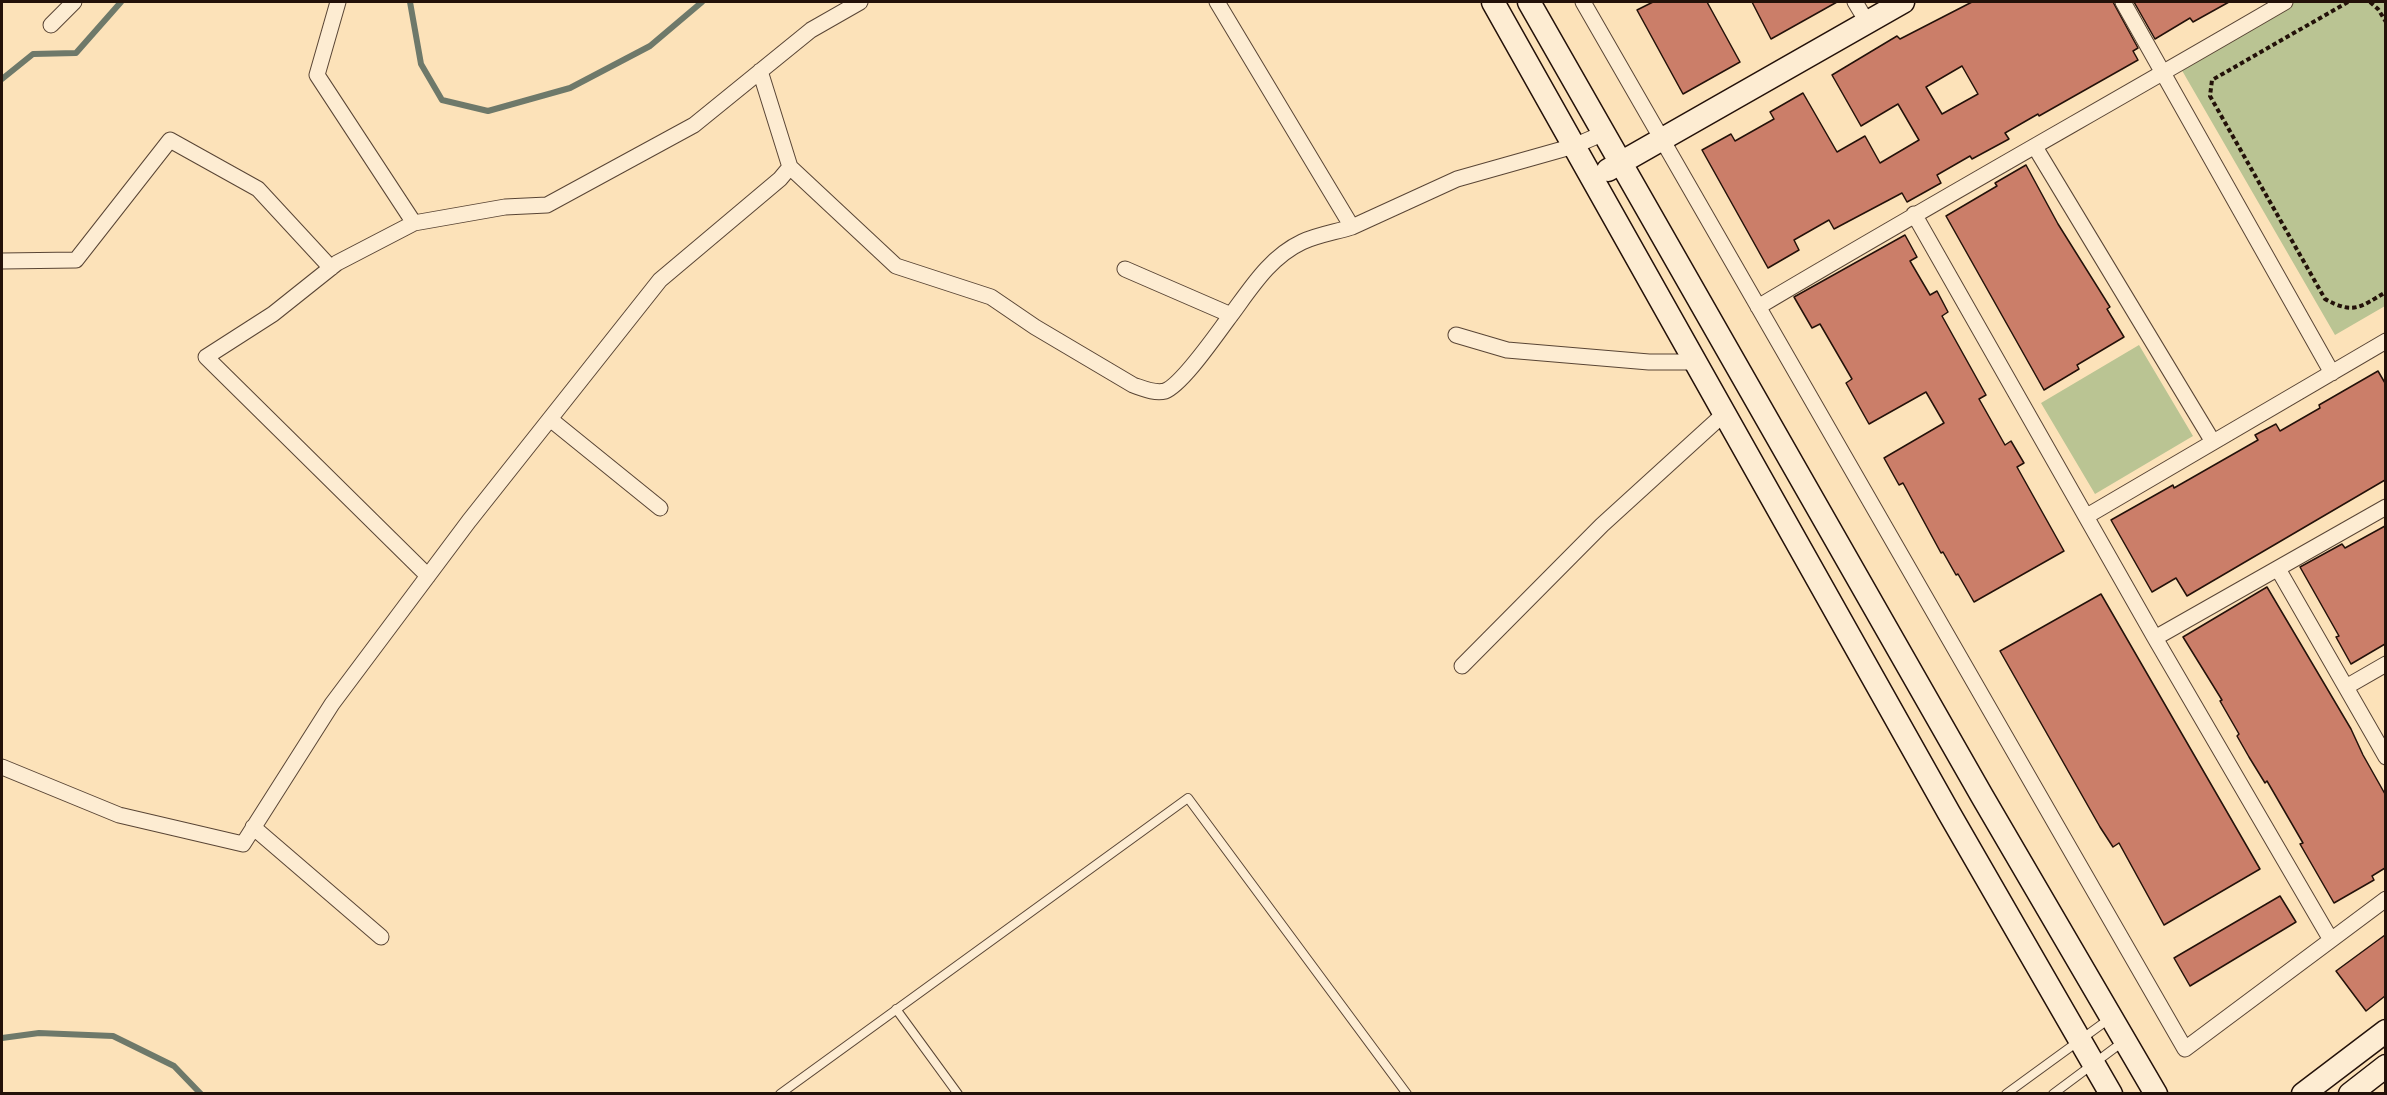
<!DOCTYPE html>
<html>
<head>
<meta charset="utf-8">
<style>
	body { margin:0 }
	#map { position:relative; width:2387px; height:1095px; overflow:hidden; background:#fce2b9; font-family:"IM FELL French Canon",serif }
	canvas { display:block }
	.frame { position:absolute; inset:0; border:3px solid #231109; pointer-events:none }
</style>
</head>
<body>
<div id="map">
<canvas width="2387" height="1095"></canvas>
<div class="frame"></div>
</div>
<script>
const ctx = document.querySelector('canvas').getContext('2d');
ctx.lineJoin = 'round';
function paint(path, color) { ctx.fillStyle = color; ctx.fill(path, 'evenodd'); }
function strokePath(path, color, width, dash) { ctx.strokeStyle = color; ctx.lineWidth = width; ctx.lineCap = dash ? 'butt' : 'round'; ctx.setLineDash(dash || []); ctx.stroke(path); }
const green = new Path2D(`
	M2294,2h91v304l-50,29 -155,-268z
	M2139,345l54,91 -98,58 -54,-91z`);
const stream = new Path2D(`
	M410,2l11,62 21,36 46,11 82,-23 80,-42 52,-44
	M2,79l31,-25 43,-1 45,-51
	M2,1038l37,-5 74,3 61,30 27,28`);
const building = new Path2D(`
	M1653,2h54l33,60 -57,32 -46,-84z
	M1752,2h85l-66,37z
	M1972,2h141l25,46 -5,3 5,9 -99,56 -1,-2 -33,19 4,6 -37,20 -2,-3 -33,19 4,8 -34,19 -5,-9 -68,36 -5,-9 -35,20 5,10 -31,18 -66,-118 29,-16 4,7 39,-22 -4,-7 33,-19 34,59 28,-16 15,27 39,-23 -21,-36 -37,22 -29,-51 65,-39 3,3zM1962,66l16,28 -36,20 -16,-27z
	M2134,2h95l-36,20 -3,-4 -35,21z
	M2026,165l32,59 52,83 -3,2 17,28 -47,28 2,4 -35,21 -98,-174 51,-30 -2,-3z
	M1905,235l12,22 -7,4 20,34 7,-4 11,21 -6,4 44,79 -7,4 26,46 6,-4 13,22 -7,4 47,84 -90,51 -16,-28 -2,1 -13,-23 -2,1 -38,-70 -4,2 -15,-27 60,-35 -18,-31 -57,32 -23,-41 6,-4 -32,-55 -8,4 -18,-31z
	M2378,371l7,12v97l-198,116 -11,-18 -24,14 -41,-72 62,-35 1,3 84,-48 -3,-5 21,-11 4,7 40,-23 -1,-3z
	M2385,526v118l-34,20 -15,-27 3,-1 -39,-69 42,-23 3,4z
	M2267,587l84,142 12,26 22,39v74l-13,8 2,4 -40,23 -34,-59 3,-1 -36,-62 -2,2 -16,-26 -12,-21 2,-2 -19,-33 2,-1 -39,-63z
	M2101,594l159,275 -96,56 -45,-82 -6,4 -13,-20 -100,-176z
	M2280,896l16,26 -106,64 -16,-28z
	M2385,935v61l-19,15 -30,-40z`);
const path = new Path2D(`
	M2348,2l-136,78 -2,16 115,203c29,16 35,8 61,-7
	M2370,2l8,7 8,13`);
const lane = new Path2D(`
	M896,1009l62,85
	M780,1094l408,-296 219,296
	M2006,1094l103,-75
	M2053,1094l71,-53`);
const street = new Path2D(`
	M338,2l-21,73 97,148
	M1217,2l135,225 105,-48 117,-33 30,-13
	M1583,2l602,1047 201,-150
	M1855,2l12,20
	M2123,2l209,371
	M51,25l23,-23
	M2035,147l178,295
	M790,167l106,99 95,31 44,30 98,58c9,3 22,9 32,6 18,-7 53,-59 66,-76
	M1914,214l241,424 176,302
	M2,261l74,-1 94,-120 88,49 73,79
	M1125,269l106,46c20,-27 39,-58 71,-73 15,-7 34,-10 50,-15
	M1758,307c175,-104 352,-203 527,-305
	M1456,335l51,15 142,12h47
	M550,419l110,89
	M2087,516l299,-175
	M2278,569l108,188
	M428,576l-222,-219 67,-43 64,-51 77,-40 91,-16 42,-2 147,-80 117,-95 49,-28
	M2155,638l231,-131
	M1462,666l140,-141 123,-112
	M2346,687l40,-23
	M2,767l117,48 124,29 89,-140 137,-183 191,-241 120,-101 10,-12 -30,-96
	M253,827l128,110`);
const secondary = new Path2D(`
	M1493,2l456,811 162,281
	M1529,2l453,794 174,298
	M1608,170l295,-168
	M2303,1094l83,-63
	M2350,1094l36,-28`);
paint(green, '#bac493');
strokePath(stream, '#6e796a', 6);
paint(building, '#cb7e69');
strokePath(building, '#231109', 1.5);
strokePath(lane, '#594535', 10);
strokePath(street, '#594535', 17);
strokePath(secondary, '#231109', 25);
strokePath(path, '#231109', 4, [4.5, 3]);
strokePath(lane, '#fdecd2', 8);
strokePath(street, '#fdecd2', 15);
strokePath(secondary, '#fdecd2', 22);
</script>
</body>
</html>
